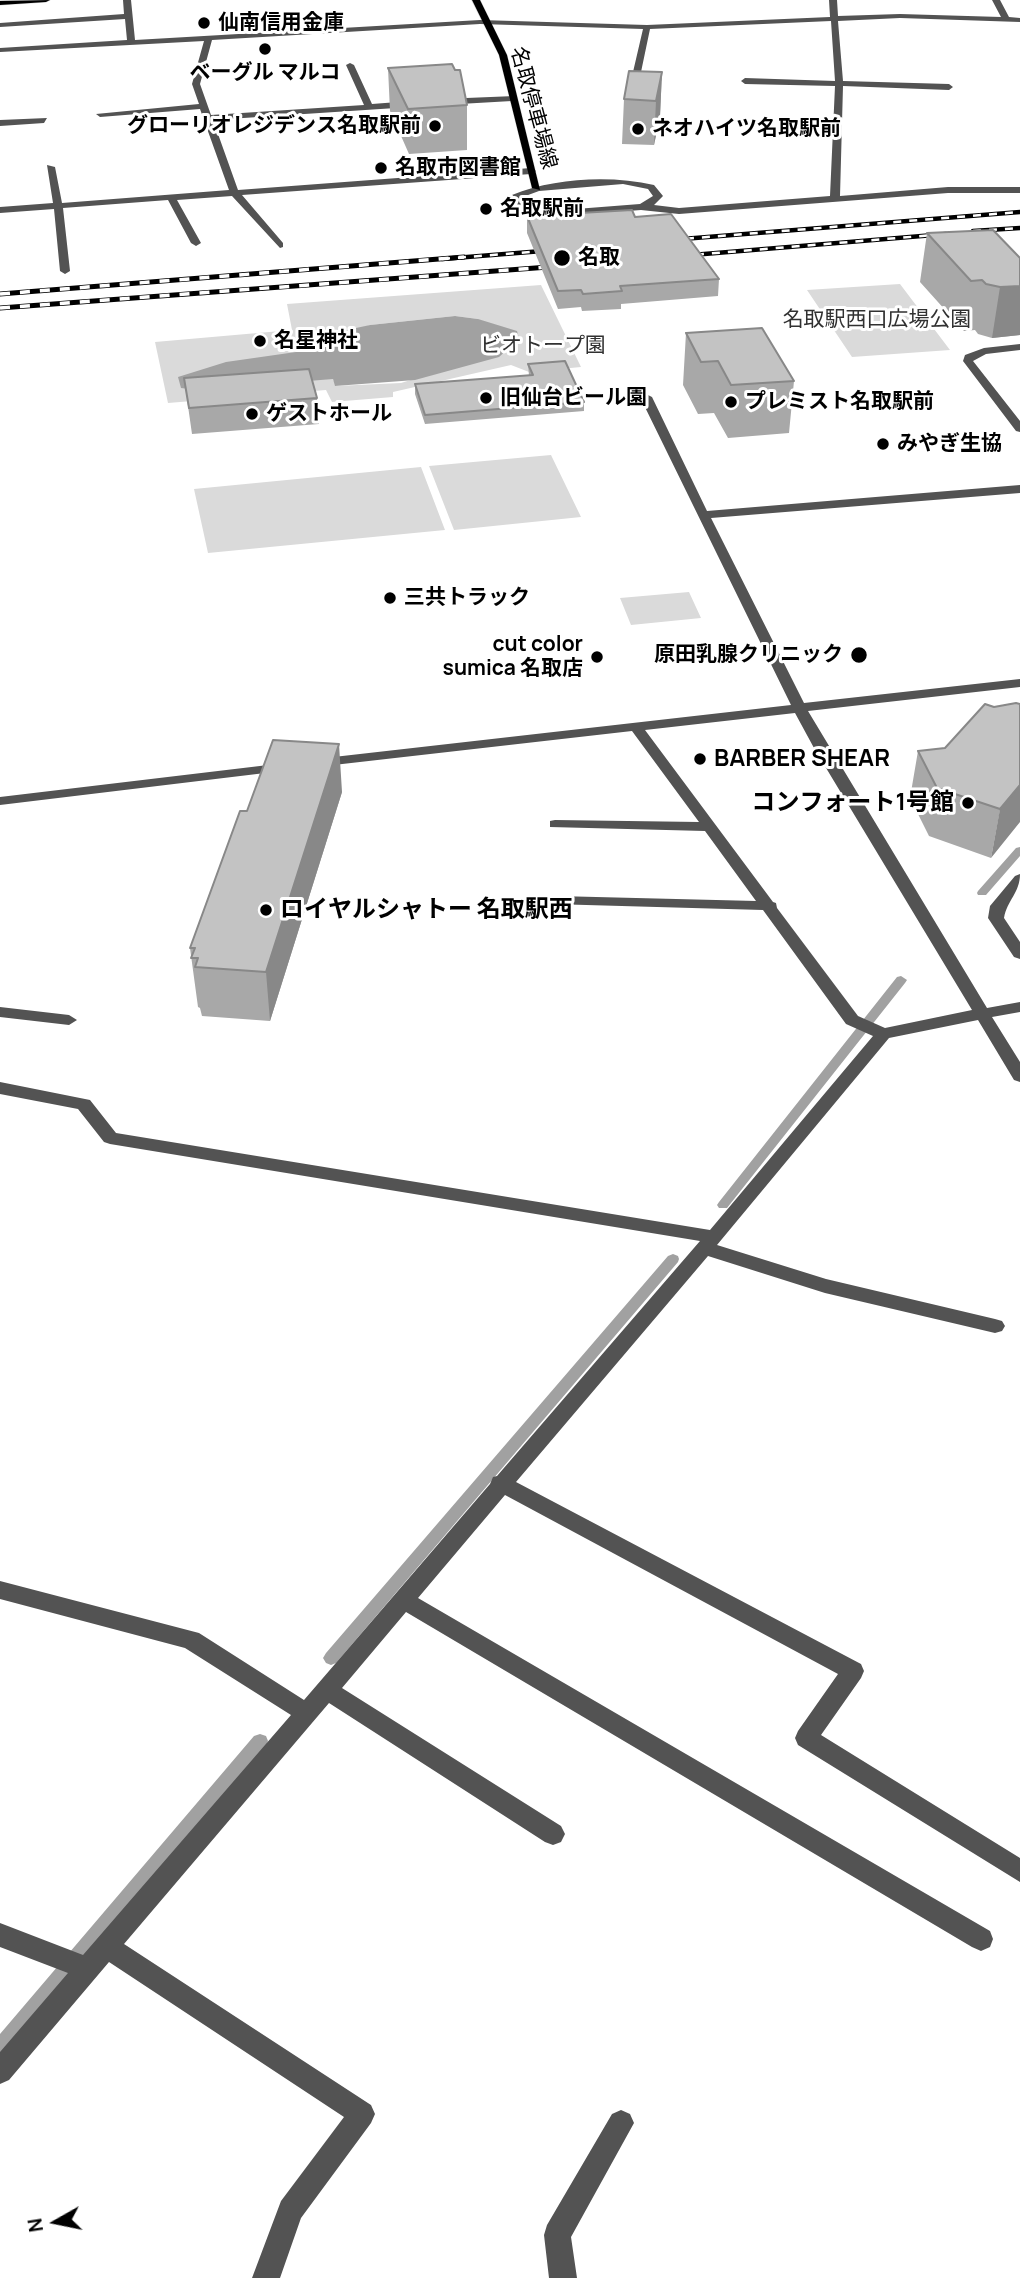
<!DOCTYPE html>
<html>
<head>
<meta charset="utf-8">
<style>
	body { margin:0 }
	#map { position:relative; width:1020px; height:2278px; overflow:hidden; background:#fff; font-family:Manrope,sans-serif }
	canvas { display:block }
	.north { position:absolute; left:21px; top:2187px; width:70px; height:70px; -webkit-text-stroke:5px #fff; paint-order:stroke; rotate:261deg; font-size:19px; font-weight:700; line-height:28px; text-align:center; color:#000 }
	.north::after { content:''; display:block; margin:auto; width:24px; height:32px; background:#000; clip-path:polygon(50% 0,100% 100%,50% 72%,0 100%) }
</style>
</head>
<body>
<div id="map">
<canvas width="1020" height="2278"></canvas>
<div class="north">N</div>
</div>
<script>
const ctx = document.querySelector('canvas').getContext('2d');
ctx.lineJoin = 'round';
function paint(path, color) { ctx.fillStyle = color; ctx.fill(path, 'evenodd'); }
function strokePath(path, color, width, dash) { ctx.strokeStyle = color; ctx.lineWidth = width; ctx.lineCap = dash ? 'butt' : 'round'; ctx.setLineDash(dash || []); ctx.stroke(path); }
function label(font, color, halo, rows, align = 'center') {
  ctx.font = font + ' Manrope,"Noto Sans JP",sans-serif'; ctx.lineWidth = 6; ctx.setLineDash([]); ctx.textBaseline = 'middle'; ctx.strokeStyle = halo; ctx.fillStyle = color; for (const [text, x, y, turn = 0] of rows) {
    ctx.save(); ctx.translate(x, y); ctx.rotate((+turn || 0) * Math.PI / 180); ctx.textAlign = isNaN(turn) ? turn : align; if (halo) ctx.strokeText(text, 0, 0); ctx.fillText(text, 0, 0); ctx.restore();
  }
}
const green = new Path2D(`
	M900,284l50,66 -98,7 -45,-67z
	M541,285l40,82 -52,5 -18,-7 -118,27v5l-61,5 -6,-12 -158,13 -13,-61 137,-12 -5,-26zM455,316l23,3 -42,53 -35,11 -65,3 -3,-7 -37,-27 74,-27z
	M551,455l30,62 -127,13 -25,-64z
	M421,467l24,63 -237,23 -14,-64z
	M689,592l12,26 -70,7 -11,-27z`);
const water = new Path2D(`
	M455,316l23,3 39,12 2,8 -20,18 -84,23 -80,6 -2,-7 -136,11 -16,-2 -3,-11 48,-15 70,-10 9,-13 65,-14z`);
const stream = new Path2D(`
	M1020,847v9l-34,39h-8l-1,-2 1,-2 38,-43z
	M901,976l6,4 -2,3 -178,225h-8l-2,-3 2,-3 178,-225z
	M673,1254l5,2 1,3 -1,3 -342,401 -5,2 -5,-2 -3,-5 3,-5 342,-397z
	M260,1734l6,2 2,5 -2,5 -260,307 -6,3v-22l254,-298z`);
const minor = new Path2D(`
	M123,0h8l4,40 345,-20 167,5 183,-8 -1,-17h8l1,16 62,-2 101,3 -9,-17h8l9,17 11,1v4l-120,-4 -62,3 5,60 106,3 4,3 -4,3 -106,-4 -3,110 108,-9h72v6h-72l-269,21 -38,-4 -91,7 -35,-9 -3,-13c42,-17 98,-20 142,-10l9,11 -9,9 25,3 151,-12 5,-110 -90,-2 -4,-3 4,-3 90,3 -4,-60 -181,8 -9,43 -4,2 -4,-2 10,-43 -163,-5 -268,16 -12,44 11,31 153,-10 -18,-40 4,-2 4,2 18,39 39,-3 4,3 -4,3 -198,13 25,70 293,-22 5,3 -5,3 -289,21 41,48v4l-3,1 -48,-52 -55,4 24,43 -5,3 -5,-3 -23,-43 -105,8 7,63 -5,3 -5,-3 -6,-62 -54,4v-6l53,-4 -6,-38 8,2 7,36 167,-13 -29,-81 -100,8 -4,-3 103,-10 -7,-20 12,-43 -204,11v-4l127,-8 -2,-21 -125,8v-4l124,-9zM623,184l25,5 5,7 -13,8 -90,7 -26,-5 -4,-8 19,-7z
	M515,96l-3,5 -70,4 -4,-3 4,-3z
	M47,118l-3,5 -44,3v-6z
	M1020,344v6l-34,4 -13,7 47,60v11l-4,-1 -53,-70 2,-6 19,-7z
	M646,394l6,3 55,114 313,-26v8l-309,25 93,185 216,-24v8l-212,24 179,297 33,-6v10l-28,5 28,45v20l-6,-2 -36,-60 -89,18 -172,207 109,34 169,40 7,2 3,5 -3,5 -7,2 -170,-40 -117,-37 -192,226 345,182 3,7 -3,7 -40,57 199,123v24l-222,-137 -3,-7 3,-7 40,-57 -333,-179 -87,103 572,333 3,8 -3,8 -9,4 -9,-4 -566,-335 -64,76 219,138 4,8 -4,8 -8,3 -8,-3 -216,-139 -205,241 247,161 4,9 -4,9 -70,95 -21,60h-28l29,-77 63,-84 -235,-155 -100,118 -9,4v-32l68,-79 -68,-26v-24l83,32 208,-240 -106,-67 -185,-49v-18l199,52 105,67 186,-216 3,-7 4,-1 203,-235 -590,-97 -6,-2 -26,-33 -78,-15v-12l90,18 26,33 594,97 163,-194 -27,-12 -83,-114 -212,-6 -3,-3 3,-3 5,-2 200,5 -51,-70 -155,-4v-6l5,-1 144,2 -67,-91 -316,36 -7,-4 7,-4 475,-54 -151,-308zM795,713l19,35 158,262 -87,18 -27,-12 -81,-108 -1,-5 -3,-1 -128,-172z
	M285,763l7,4 -2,3 -290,35v-8z
	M1020,874c0,19 -13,26 -16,44l16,24v17l-6,-2 -26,-39 2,-12 25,-30z
	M0,1007l69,8 8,5 -8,5 -69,-8z
	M621,2110l9,4 4,9 -63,114 6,41h-28l-5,-43 3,-10 65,-111z`);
const major = new Path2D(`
	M50,0l-4,2 -46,3v-4z
	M472,0h8l27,55 33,135 -8,-2 -33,-133z`);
const railFar1 = new Path2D(`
	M973,231l47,-3
	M670,240l350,-28
	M680,256l266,-22
	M442,259l113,-9`);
const rail = new Path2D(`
	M0,294l464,-37
	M0,308l562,-42`);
const wall = new Path2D(`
	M388,68l79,37v45l-58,4 -19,-43z
	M662,72l-2,44 -6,29 -32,-1 2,-45z
	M527,216l108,1 84,62 -1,17 -97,8v5l-39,2 -1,-4 -23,2 -31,-76z
	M927,233l93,25v77l-28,3 -14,-4 -3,-4 -11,1 -44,-49z
	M686,333l108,48 -5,52 -61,5 -14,-25 -16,1 -15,-29z
	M528,364l56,38v9l-159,13 -10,-30v-10l114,-8z
	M184,378l133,20 2,26 -127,10z
	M1020,704l-29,154 -62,-22 -19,-38 8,-47 27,-3 49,-41z
	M342,792l-72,229 -68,-5 -2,-8 -2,-1 -8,-59 57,-137z`);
const shadedWall = new Path2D(`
	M662,72l-2,44 -6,29 2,-44z
	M1020,286v49l-28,3 8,-51z
	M339,744l3,48 -72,229 -4,-49z
	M1020,785v37l-29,36 9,-49z`);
const building = new Path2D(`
	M452,64l3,6h5l7,35 -59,4 -20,-41z
	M629,71l33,1 -6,29 -32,-2z
	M632,210l3,7 36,-3 48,65 -99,7 2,5 -39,3 -2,-4 -23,1 -31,-75z
	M993,230l27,28v28l-20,1 -14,-3 -4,-4 -11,1 -44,-48z
	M762,328l32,53 -63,4 -13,-24 -17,1 -15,-29z
	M565,361l19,41 -159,13 -10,-31 118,-9 -5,-11z
	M309,369l8,29 -128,10 -5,-30z
	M1016,703l4,1v81l-20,24 -63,-21 -19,-37 27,-3 40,-44 9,3z
	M273,740l66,4 -73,228 -71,-5 3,-9h-7l4,-10h-5l50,-137h7z`);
const markers = [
	[204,23,7,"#000"],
	[265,49,7,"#000"],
	[435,126,7,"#000"],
	[638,129,7,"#000"],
	[381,168,7,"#000"],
	[486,209,7,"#000"],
	[562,258,9,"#000"],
	[260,341,7,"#000"],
	[486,398,7,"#000"],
	[731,402,7,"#000"],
	[252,414,7,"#000"],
	[883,444,7,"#000"],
	[390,598,7,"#000"],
	[859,655,9,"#000"],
	[597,657,7,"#000"],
	[700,759,7,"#000"],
	[968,803,7,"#000"],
	[266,910,7,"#000"]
];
const farPoinames = [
	["仙南信用金庫",218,23],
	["ベーグル マルコ",265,73,"center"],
	["グローリオレジデンス名取駅前",421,126,"right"],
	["ネオハイツ名取駅前",652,129],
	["名取市図書館",395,168],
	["名取駅前",500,209],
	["名取",578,258],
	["名星神社",274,341],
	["旧仙台ビール園",500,398],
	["プレミスト名取駅前",745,402],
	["ゲストホール",266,414],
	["みやぎ生協",897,444],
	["三共トラック",404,598],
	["cut color",583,645,"right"],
	["sumica 名取店",583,669,"right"],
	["原田乳腺クリニック",843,655,"right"]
];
const farStreetnames = [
	["名取停車場線",533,108,75]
];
const farParknames = [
	["名取駅西口広場公園",877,320],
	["ビオトープ園",543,346]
];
const poiNames = [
	["BARBER SHEAR",714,759],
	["コンフォート1号館",954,803,"right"],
	["ロイヤルシャトー 名取駅西",280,910]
];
paint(green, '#dadada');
paint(water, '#a1a1a1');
paint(stream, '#a1a1a1');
strokePath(major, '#dbdbdb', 1);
paint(minor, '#535353');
paint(major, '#000');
strokePath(railFar1, '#000', 4.5);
strokePath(rail, '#000', 5);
strokePath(railFar1, '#fff', 2.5, [8]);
strokePath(rail, '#fff', 3.5, [10]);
paint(wall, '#a8a8a8');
paint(shadedWall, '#888');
paint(building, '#c3c3c3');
strokePath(building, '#888', 2);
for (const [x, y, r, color] of markers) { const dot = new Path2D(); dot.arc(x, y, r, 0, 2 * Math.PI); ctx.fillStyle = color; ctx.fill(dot); strokePath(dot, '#fff', 2.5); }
label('bold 21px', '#000', '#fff', farPoinames, 'left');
label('21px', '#000', '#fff', farStreetnames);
label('21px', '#313131', '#fff', farParknames);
label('bold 24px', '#000', '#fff', poiNames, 'left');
</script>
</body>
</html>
